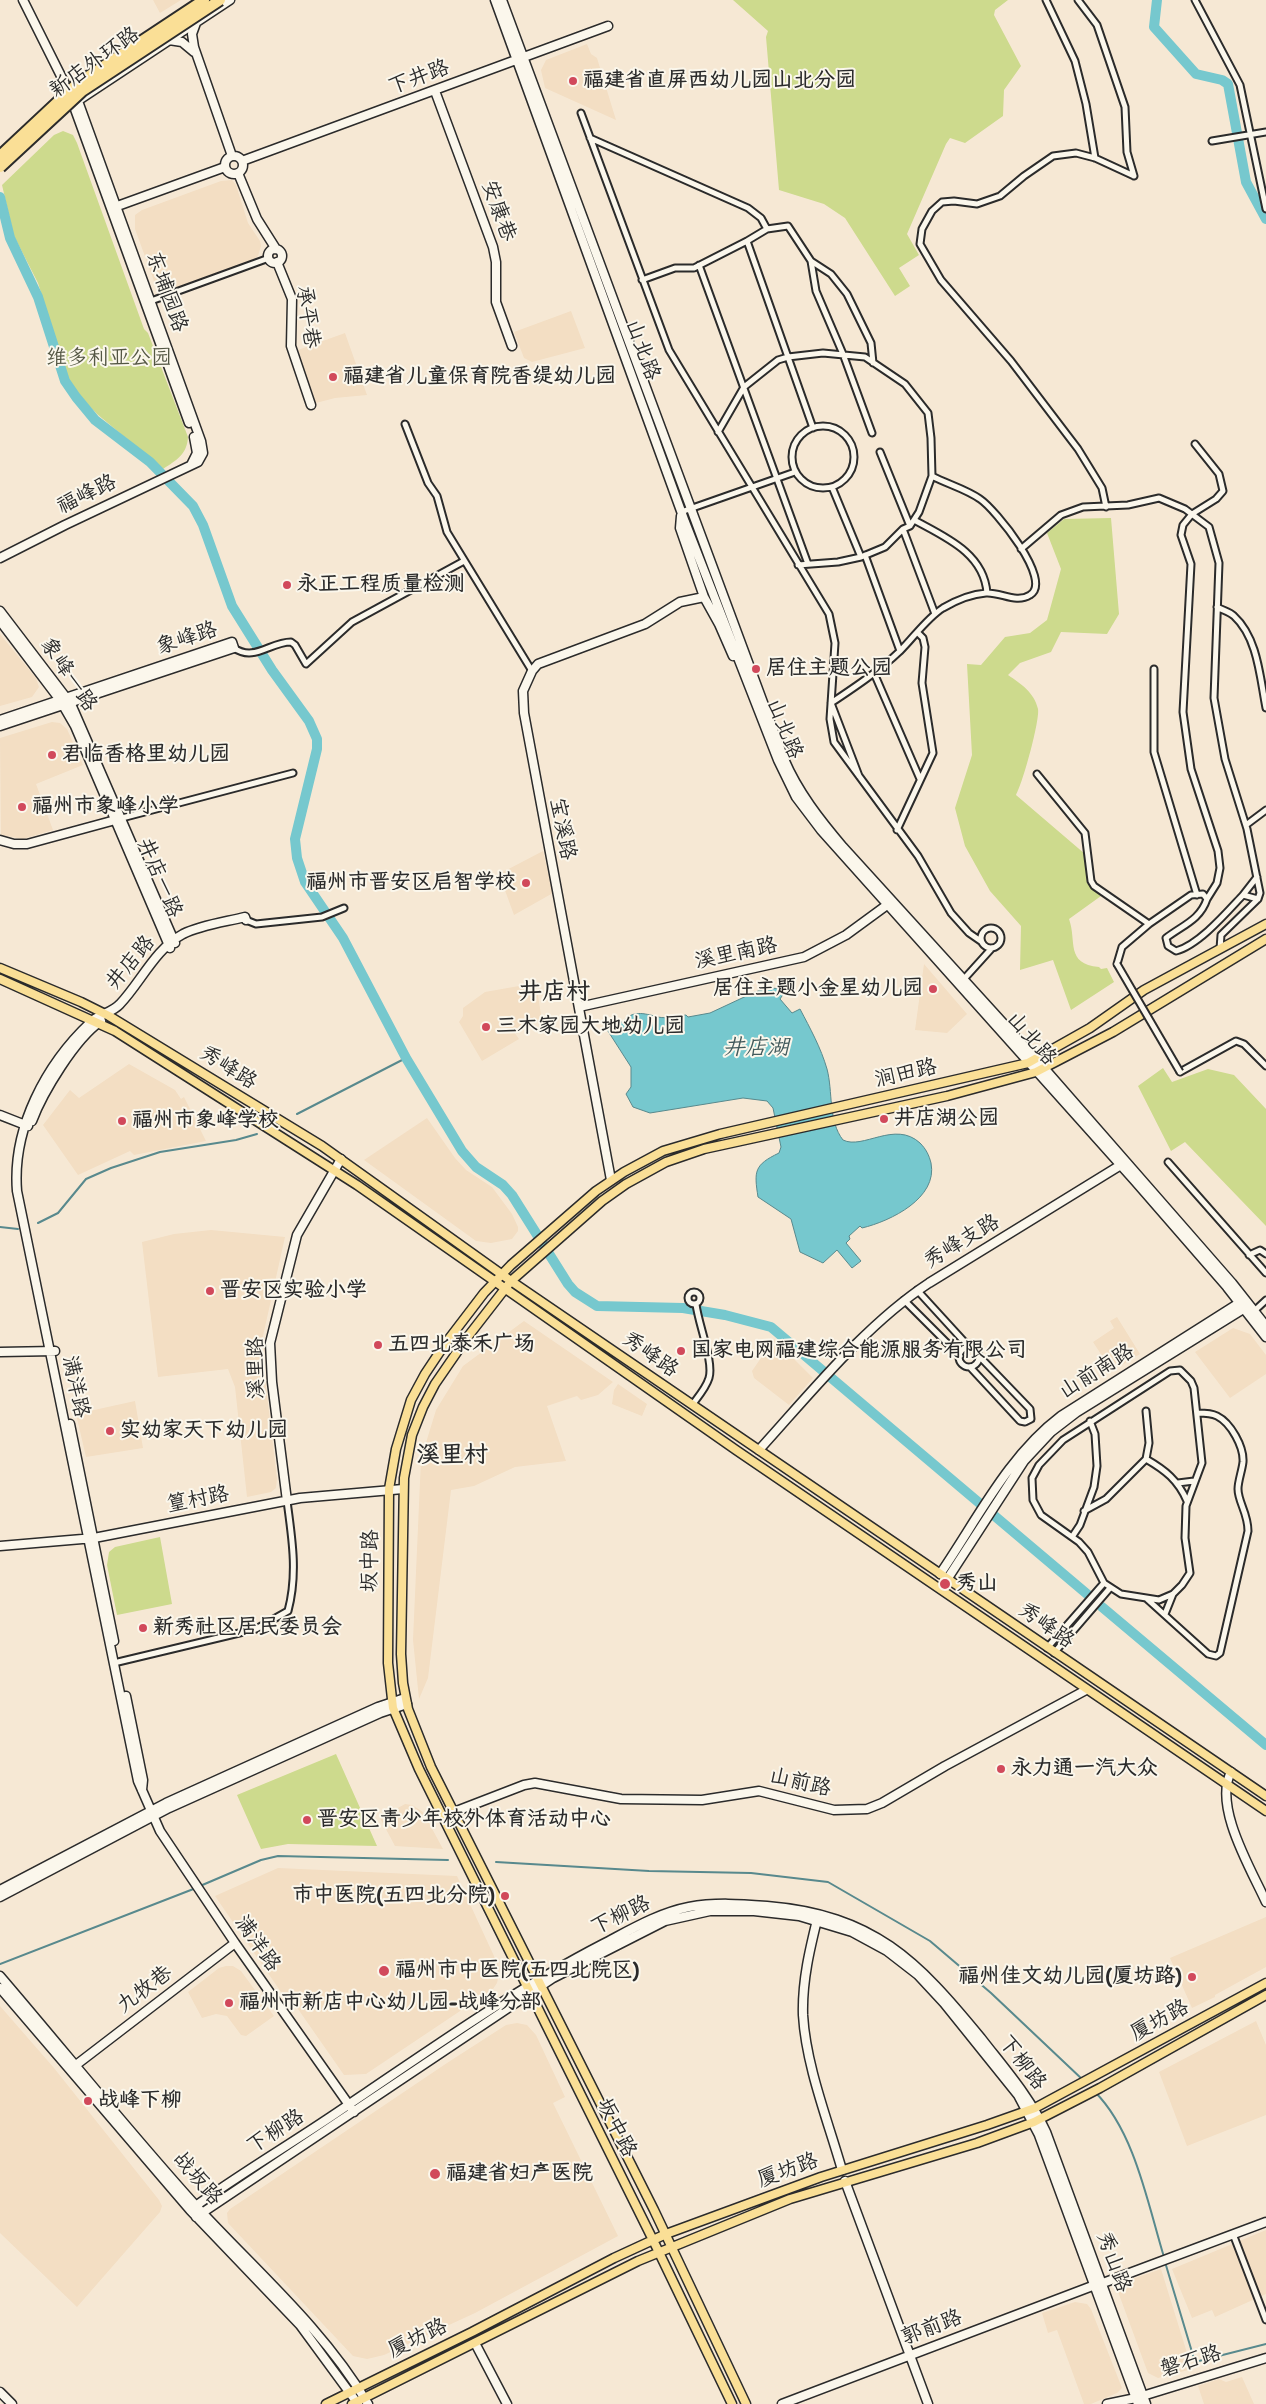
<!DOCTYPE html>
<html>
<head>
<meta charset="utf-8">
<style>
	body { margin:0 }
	canvas { display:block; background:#f6e8d4 }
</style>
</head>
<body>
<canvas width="1266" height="2404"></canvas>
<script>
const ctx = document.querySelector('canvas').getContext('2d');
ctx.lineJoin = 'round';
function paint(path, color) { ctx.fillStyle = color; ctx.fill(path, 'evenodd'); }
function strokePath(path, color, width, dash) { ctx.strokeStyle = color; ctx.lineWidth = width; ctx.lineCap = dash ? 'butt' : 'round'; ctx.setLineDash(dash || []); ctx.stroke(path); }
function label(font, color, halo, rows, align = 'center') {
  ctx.font = font + ' Itim,"LXGW WenKai TC",sans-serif'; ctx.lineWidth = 4; ctx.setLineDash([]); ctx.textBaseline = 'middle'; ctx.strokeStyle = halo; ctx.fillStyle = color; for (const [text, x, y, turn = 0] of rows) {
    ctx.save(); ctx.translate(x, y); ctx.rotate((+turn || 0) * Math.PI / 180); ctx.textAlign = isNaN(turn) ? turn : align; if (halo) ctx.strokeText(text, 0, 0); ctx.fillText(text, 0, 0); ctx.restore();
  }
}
const built = new Path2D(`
	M153,0h28l-21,13z
	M587,44l4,10 6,4 19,62 -71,-32 -4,-18 5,-10z
	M232,180l4,5 12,38 12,18 1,5 -3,10 -7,6 -92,33 -24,-66v-14l7,-5 79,-29z
	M571,311l14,37 -53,14 -8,-4 -10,-26z
	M345,333l22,62 -32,3 -19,5 -18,-53z
	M0,634l36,44 3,9 -7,10 -32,9z
	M52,722l8,1 7,6 16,36 -47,19 17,46 -30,9 -22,-4 -1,-97z
	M543,851l10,42 -39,22 -15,-41z
	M924,964l43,50 -20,19 -32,-3z
	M536,983l6,38 -19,3 1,6 -10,2 5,7 -37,22 -23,-39 4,-6v-8l22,-16z
	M129,1064l46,26 6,9 3,-2 22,44 -72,14 -4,-4 -52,24 -35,-50 27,-35 9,8z
	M427,1118l28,40 11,12 26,17 20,27 6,13v4l-6,8 -21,4 -15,-2 -112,-81z
	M211,1230l74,7 -24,108 16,134 -1,9 -5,4 -24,5 -12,-110 -7,-18 -70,8 -16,-135 32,-8z
	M1117,1317l23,37 -28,17 -19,-29 21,-14 -4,-7z
	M524,1321l89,61 -15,13 -17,5 -4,-4 -30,10 19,55 -51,6 -41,19 -23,4 -23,188 -9,21 -6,-59 8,-181 15,-49 27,-44z
	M1233,1328l17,6 16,21v19l-36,24 -35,-46z
	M774,1339l39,39 -24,27 -35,-27 -2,-7z
	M618,1384l29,20 -5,12 -30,-12 2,-14z
	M135,1401l8,47 -57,9 -10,-43z
	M405,1804l7,1 11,7 20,37 -48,-3 -15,-28z
	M278,1868l179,8 43,93 -3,14 -4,6 -127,85 -22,1 -46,-66 -17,-17 -66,-96z
	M1266,1917v50l-51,28v2l-23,11 -22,-50z
	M226,1966h7l8,5 33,45 -28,20 -5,-1 -14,-19 -11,-2 -14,4 -14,-26 31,-24z
	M0,2006l54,62 105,132 3,6 -2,6 -83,95 -77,-74z
	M1256,2021l10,24v70l-79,31 -28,-74z
	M517,2023l10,2 9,10 29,62 -12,6 65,133 -143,77 -91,42 -17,4 -14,-3 -125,-133 -1,-10 3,-4 217,-146 59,-38z
	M1266,2230v64l-51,23 -3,-7 -20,8 -20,-49z
	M1161,2269l31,100 -34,9 -10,-5 -31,-84 4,-6z
	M1075,2302l12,2 4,5 31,79 -5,5 -26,11h-7l-27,-74 -9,3 -6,-20z
	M1242,2377l12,27h-50l-6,-18 21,-7 7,3z`);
const green = new Path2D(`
	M733,0h275l-13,10 -1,5 27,51 -17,24 -1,26 -38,27 -15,-5 -4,6 -39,90 12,21 -20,13 11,18 -15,10 -50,-78 -21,-14 -45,-14 -13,-153 2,-6z
	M63,131l10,4 4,8 67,186 4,4 40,104c-1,17 -11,23 -25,32l-66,-55 -26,-27 -33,-104 -24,-47 -12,-51 52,-50z
	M1111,518l8,96 -12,20 -46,-2 -10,20 -31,11 -12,12c13,9 26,17 30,34 2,11 -15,74 -22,86l69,59 2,29 14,13 -32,23c8,22 -4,45 30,48l2,2 6,-1 7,14 -43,28 -18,-50 -33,10 1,-44 -31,-35 -25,-45 -10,-38 17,-53 -5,-91 14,1 24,-28 25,-4 17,-13 14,-51 -14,-36 17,-14z
	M1163,1068l9,14 36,-13 26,6 32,34v117l-81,-84 -14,9 -33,-65z
	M160,1537l12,67 -55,11 -10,-50 2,-13 6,-5z
	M336,1754l41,92 -89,-2 -27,5 -24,-54z`);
const water = new Path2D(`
	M771,988l11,1 2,4 -4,6 12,14 8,-4c10,19 21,39 27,60 6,22 1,52 16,71 20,10 52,-20 77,3 6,6 9,12 11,20 7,35 -40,58 -69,65l-2,-2 -11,10 1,3 -4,4 15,18 -9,7 -15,-18 -14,13 -23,-11 -9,-33 -33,-22c-4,-26 -4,-32 21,-44l2,-6 -8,-39 -6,-7 -24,-3 -93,15 -17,-6 -7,-13 5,-7v-20l-25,-39 5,-6h11c11,-12 21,-9 36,-5 8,2 20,-1 28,-2l2,2 22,-4 45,-21z`);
const stream = new Path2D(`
	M297,1114l109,-56
	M38,1223l20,-10 28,-34 25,-11 49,-16 76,-12 21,-6
	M0,1227l18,2
	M496,1862l153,9 102,2 77,9 102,59 61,52 92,87
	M200,1886l61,-26 17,-4 170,4
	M0,1964l196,-76
	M1095,2092c40,40 53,113 69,165
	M1165,2262l30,100 71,-18`);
const river = new Path2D(`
	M1157,0l-3,27 42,47 26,6 6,4 18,98 20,37
	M0,197l10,41 28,59 27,84 11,16 19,23 55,42 43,44 10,19 29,81 40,64 37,51 8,18v10l-22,90 2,19 8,24 38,56 63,120 56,93 14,16 27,18 9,10 56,89 7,8 22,14 86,2 42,7 46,12 316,267
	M1102,1607l164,138`);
const street = new Path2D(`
	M1046,0l29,61 11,43 9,54
	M1078,0l19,25 28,82 2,45 7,24
	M1195,0l45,85 26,124
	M581,113l88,237 160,264 6,29 -5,76 4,23 84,114 33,57 18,20 13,9
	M590,138l158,70 13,10 6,11
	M1212,141l54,-9
	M747,241l66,187
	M811,261l5,30 27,63 29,79
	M699,265l109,299
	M642,280l33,-12h19l53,-27 20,-12 21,-3 23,35 20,13 16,20 24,49 2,20
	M151,301l118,-43
	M405,424l23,59 9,13 10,36 85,139
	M792 457a31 31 0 1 1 62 0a31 31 0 1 1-62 0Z
	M718,432l26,-45 34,-27 10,-3 35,-4 42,4 40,27 23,29 3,25 1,38 -13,36 -9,14 -7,3 -18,18 -24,10 -23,5 -40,3
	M1195,444l24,30 4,17 -7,8 -24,15 -9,11 -2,10 10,29 -8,148 8,57 27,82 2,17 -3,15 -10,16
	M880,452l30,74
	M832,487l29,70
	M1106,507l-4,-19 -24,-39 -67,-88 -70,-81 -21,-36 2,-15 10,-18 10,-9 12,-1 23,3 23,-8 24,-20 29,-20 23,-3 19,5 39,18
	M681,512l114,-40
	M914,520c31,17 70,33 73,73
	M903,529l32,85
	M1021,549l40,-34 22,-8 45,-2 31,-7 26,11 24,18 10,36 -5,135 11,61 22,70 13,64 -2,6 -37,36 -1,14
	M865,555l35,96
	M1217,607c5,3 13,5 17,9 24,22 26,62 32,92
	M234,648c20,14 36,-6 57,-6l4,3 11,19 46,-42 112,-61
	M1154,669v83l43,143
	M874,673l46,106
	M1037,774l48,59 6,48 3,5 55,38
	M859,776l-28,-73c24,-16 48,-32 69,-52 14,-14 27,-33 43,-43 12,-7 29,-14 43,-15 15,-1 30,11 44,2 24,-14 -35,-86 -50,-96 -14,-10 -33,-15 -48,-23
	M122,818l171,-45
	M1246,825l20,-15
	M897,830l36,-77 -11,-70 3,-36 -2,-9 -5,-5
	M1243,895l14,-18
	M246,920l10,4 66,-7 22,-9
	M981 938a10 10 0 1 1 20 0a10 10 0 1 1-20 0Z
	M1117,964l5,-17 27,-23 42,-29 12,-1 4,5c-7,21 -24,26 -41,39l2,8 8,5c23,-6 51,-39 67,-56l15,4
	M964,979l28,-31
	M1180,1072l56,-31 8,3 22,22
	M1168,1162l98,111
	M1249,1255l11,-5 6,4
	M917,1290l53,58
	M688 1298a6 6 0 1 1 12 0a6 6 0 1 1-12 0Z
	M904,1300l56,56
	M1252,1313l14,-13
	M959 1357a10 10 0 1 1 20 0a10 10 0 1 1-20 0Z
	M970,1367l50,54 5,1 6,-3 -1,-10 -51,-53
	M1180,1370l11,11 3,7 8,75 -16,43 -1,32 5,35 -8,12 -9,9 -14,6 -38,-6 -17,-11 -16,-31 -9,-10 -38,-27 -8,-15 -1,-22 7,-13 24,-25 107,-69z
	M692,1405c6,-8 14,-17 17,-27 5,-16 -11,-55 -13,-74
	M1146,1459c19,11 32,21 41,42
	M1178,1483l16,-2
	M1084,1511l22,-12 40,-40 3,-16 -3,-32
	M1072,1537l8,-12 14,-38 3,-21 -2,-32 -5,-13
	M1147,1599l61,55 8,2 4,-3 28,-122c0,-18 -10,-29 -10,-42 0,-8 4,-18 5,-27 1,-15 -12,-39 -26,-46 -6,-3 -12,-3 -19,-3
	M1165,1614l8,-20
	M1047,1648l57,-65
	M1054,1653l56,-65
	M118,1662l138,-33 32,-18c10,-37 4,-73 -1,-110
	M1233,2234l33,86`);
const secondary = new Path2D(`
	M23,0l45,90 121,333
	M495,0l190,522 93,238 18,37 25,33 314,351 92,106 39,50
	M502,0l282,759c14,33 36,61 59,88l201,221 188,215 34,43
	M196,23l-4,11 2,13 38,109
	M169,40l13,2 12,10
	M435,91l58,156 3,15v40l16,44
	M76,102l154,-102
	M225 165a9 9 0 1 1 18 0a9 9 0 1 1-18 0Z
	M242,161l366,-135
	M238,173l19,46 19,30
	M112,208l113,-41
	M268 256a7 7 0 1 1 14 0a7 7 0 1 1-14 0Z
	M277,262l15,37 -1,47 20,59
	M192,463l5,-10 -3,-16
	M681,516l-1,12 24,69 15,27 14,32
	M0,558l65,-33 133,-63 5,-9 -2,-12 -123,-340
	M0,611l71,93 104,239
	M0,621l60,79 15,26 95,222
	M0,720l232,-78 2,6 -234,78
	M0,840l14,4h13l92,-25
	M246,920l-1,-3c-20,5 -44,8 -62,17 -28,15 -42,48 -63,70 -8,9 -21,10 -29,18 -45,42 -79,106 -74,169l121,590 22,50 75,112 119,169
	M579,1007l225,-50 42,-22 41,-30
	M0,1115l28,11
	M32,1121c11,-29 43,-82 69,-100
	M611,1180l-87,-467 -1,-22 9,-20 6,-7 107,-40 35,-22 24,-5
	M0,1352l55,-1
	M70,1424l44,217
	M759,1450c51,-56 106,-125 170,-167l195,-120
	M287,1501l-15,-119 -2,-39 27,-108 44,-76
	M0,1546l94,-8 206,-40 103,-9
	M940,1574c37,-54 68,-118 121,-158l183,-116
	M948,1578l76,-117 27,-29 26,-20 171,-106
	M126,1696l17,84 -1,10
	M1231,1772c-18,34 20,97 35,130
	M454,1812l70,-27 11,-2 86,16 81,1 57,-9 75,19 33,-1 15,-6 63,-37 141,-76
	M0,1890l166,-87 212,-96 27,-9
	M0,1897l169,-89 211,-95 27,-9
	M818,1916c-8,32 -16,65 -15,99 3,51 25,106 39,155
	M0,1976c66,77 129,156 197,231 59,64 126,121 171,197
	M0,1988l190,222 110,115 58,79
	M76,2065l159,-122
	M845,2181l83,223
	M190,2210c52,-38 108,-70 161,-107 83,-56 163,-113 252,-159 27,-14 55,-31 86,-37 26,-5 52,-3 78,-1 107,9 150,54 214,132 24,31 49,59 65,94l100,272
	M196,2217l357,-239 112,-57 45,-10h44l45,5 53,16 35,19 31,24 26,28 74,92 21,40 99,269
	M1103,2283l163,-61
	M475,2343l32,61
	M0,2392l12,12
	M782,2404l313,-119
	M1107,2404l29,-6 130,-40`);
const primary = new Path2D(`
	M0,968l81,34 28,14 213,130 189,135 755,515
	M0,979l115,52 242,154 379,265 530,361
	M326,2404l146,-72 142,-74 52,-24 155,-57 166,-52 48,-17 231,-125
	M352,2404l286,-143 152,-62 187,-56 57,-21 66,-34 166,-93
	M732,2404l-79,-164 -234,-471 -26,-61 -5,-45 1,-174 7,-40 15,-49 14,-26 20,-30 39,-51 27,-28 85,-74 28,-19 39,-21 57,-17 308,-71 62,-35 54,-38 122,-66
	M746,2404l-92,-194 -223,-443 -23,-58 -5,-26 -2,-29 3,-176 8,-43 11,-28 12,-23 31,-45 45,-58 91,-80 24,-17 40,-22 38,-13 243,-53 89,-24 77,-40 153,-93`);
const streetBridge = new Path2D(`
	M1117,964l63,108`);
const highwayBridge = new Path2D(`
	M0,156l77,-72 127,-84
	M0,167l82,-76 138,-91`);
const markers = [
	[573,81,5,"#d1495b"],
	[333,377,5,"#d1495b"],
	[287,585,5,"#d1495b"],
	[756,669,5,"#d1495b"],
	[52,755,5,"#d1495b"],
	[22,807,5,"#d1495b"],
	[526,883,5,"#d1495b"],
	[933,989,5,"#d1495b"],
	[486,1027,5,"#d1495b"],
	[884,1119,5,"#d1495b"],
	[122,1121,5,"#d1495b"],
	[210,1291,5,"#d1495b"],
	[378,1345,5,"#d1495b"],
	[681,1351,5,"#d1495b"],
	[110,1431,5,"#d1495b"],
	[945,1584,6,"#d1495b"],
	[143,1628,5,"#d1495b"],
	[1001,1769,5,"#d1495b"],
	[307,1820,5,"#d1495b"],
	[505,1896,5,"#d1495b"],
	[384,1971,6,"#d1495b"],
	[1192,1977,5,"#d1495b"],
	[229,2003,5,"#d1495b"],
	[88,2101,5,"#d1495b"],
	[435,2174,6,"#d1495b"]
];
const streetNames = [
	["新店外环路",95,63,-36],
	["下井路",419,78,-20],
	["安康巷",498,211,70],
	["东埔园路",166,292,70],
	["承平巷",307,317,82],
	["山北路",642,350,70],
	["福峰路",87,495,-26],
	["象峰路",187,639,-18],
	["象峰一路",68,675,56],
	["山北路",784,729,68],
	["宝溪路",562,829,79],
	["井店一路",159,878,67],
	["溪里南路",736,954,-12],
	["井店路",131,963,-50],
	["山北路",1031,1039,49],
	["秀峰路",228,1068,32],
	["涧田路",906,1074,-13],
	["秀峰支路",962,1242,-31],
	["秀峰路",650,1355,35],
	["溪里路",257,1368,-91],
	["山前南路",1097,1372,-32],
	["满洋路",75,1387,78],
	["篁村路",198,1500,-11],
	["坂中路",371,1561,-89],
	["秀峰路",1046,1626,35],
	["山前路",800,1783,13],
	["下柳路",621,1916,-26],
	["满洋路",257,1944,55],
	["九牧巷",145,1990,-37],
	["厦坊路",1160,2021,-29],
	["下柳路",1022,2063,52],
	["坂中路",616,2128,63],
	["下柳路",276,2132,-33],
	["厦坊路",788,2171,-20],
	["战坂路",197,2179,49],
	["秀山路",1113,2262,70],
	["郭前路",932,2328,-21],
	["厦坊路",418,2339,-26],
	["磐石路",1191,2362,-17]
];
const poiNames = [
	["福建省直屏西幼儿园山北分园",583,81],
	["福建省儿童保育院香缇幼儿园",343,377],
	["永正工程质量检测",297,585],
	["居住主题公园",766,669],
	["君临香格里幼儿园",62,755],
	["福州市象峰小学",32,807],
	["福州市晋安区启智学校",516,883,"right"],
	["居住主题小金星幼儿园",923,989,"right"],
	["三木家园大地幼儿园",496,1027],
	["井店湖公园",894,1119],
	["福州市象峰学校",132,1121],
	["晋安区实验小学",220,1291],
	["五四北泰禾广场",388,1345],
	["国家电网福建综合能源服务有限公司",691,1351],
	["实幼家天下幼儿园",120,1431],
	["秀山",956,1584],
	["新秀社区居民委员会",153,1628],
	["永力通一汽大众",1011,1769],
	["晋安区青少年校外体育活动中心",317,1820],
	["市中医院(五四北分院)",495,1896,"right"],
	["福州市中医院(五四北院区)",395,1971],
	["福州佳文幼儿园(厦坊路)",1182,1977,"right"],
	["福州市新店中心幼儿园-战峰分部",239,2003],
	["战峰下柳",98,2101],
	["福建省妇产医院",446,2174]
];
const parkNames = [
	["维多利亚公园",109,359]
];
const waterNames = [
	["井店湖",756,1048]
];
const quarterNames = [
	["井店村",554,993],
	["溪里村",452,1456]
];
paint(built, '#f3dec3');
paint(green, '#cdda8d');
paint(water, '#76c8ce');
strokePath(water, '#58898d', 1);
strokePath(stream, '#58898d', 2);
strokePath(river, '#76c8ce', 10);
strokePath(street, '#2b2b2b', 9);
strokePath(secondary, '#2b2b2b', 11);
strokePath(primary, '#2b2b2b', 11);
strokePath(street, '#fbf7ec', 5);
strokePath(secondary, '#fbf7ec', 8);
strokePath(primary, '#fadf96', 8);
strokePath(streetBridge, '#2b2b2b', 9, []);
strokePath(highwayBridge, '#2b2b2b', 14, []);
strokePath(streetBridge, '#fbf7ec', 5);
strokePath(highwayBridge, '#fadf96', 10);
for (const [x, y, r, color] of markers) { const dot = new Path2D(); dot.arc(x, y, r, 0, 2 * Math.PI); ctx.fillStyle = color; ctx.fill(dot); strokePath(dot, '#fbf7ec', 2); }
label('21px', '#2b2b2b', '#fbf7ec', streetNames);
label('bold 21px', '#2b2b2b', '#fbf7ec', poiNames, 'left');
label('21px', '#545744', '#fbf7ec', parkNames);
label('italic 22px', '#425a5c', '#fbf7ec', waterNames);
label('bold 24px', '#2b2b2b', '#fbf7ec', quarterNames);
</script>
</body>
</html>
